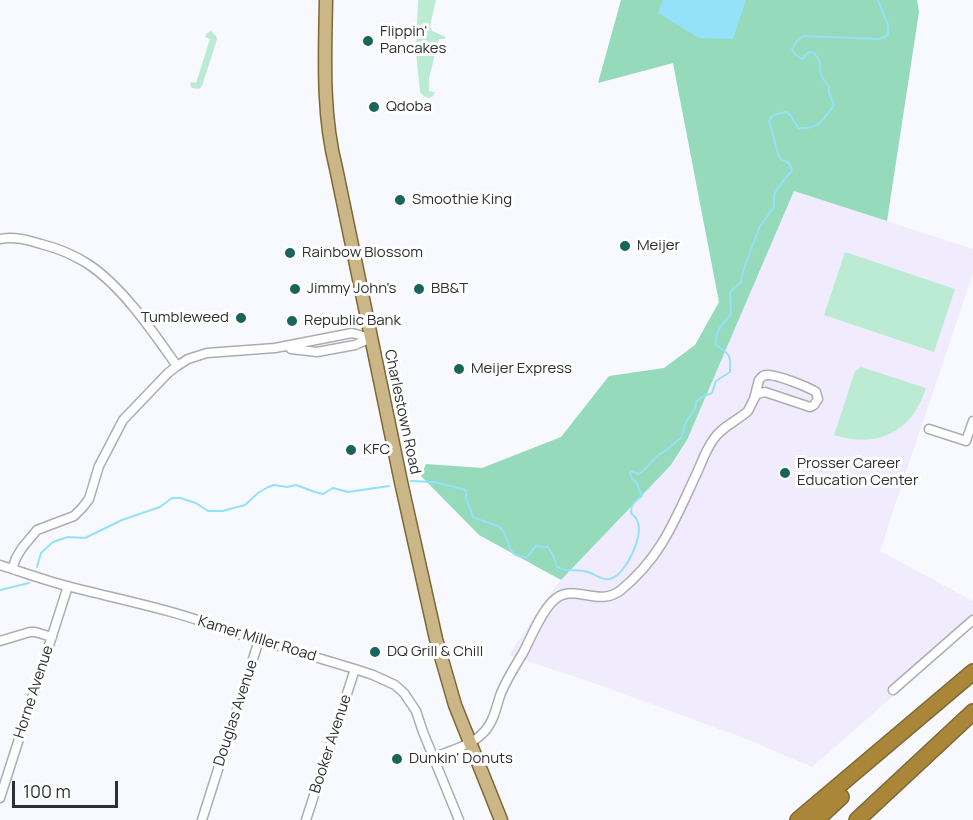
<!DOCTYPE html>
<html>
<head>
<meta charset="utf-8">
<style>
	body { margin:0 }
	#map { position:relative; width:973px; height:820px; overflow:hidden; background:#f7f9fe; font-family:Manrope,sans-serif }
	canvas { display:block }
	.scale { position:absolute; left:12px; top:781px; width:106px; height:27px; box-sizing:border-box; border:3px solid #2f3032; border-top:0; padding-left:8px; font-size:18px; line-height:21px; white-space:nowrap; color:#2f3032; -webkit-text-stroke:4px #fff; paint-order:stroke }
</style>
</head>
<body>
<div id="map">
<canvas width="973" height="820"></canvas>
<div class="scale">100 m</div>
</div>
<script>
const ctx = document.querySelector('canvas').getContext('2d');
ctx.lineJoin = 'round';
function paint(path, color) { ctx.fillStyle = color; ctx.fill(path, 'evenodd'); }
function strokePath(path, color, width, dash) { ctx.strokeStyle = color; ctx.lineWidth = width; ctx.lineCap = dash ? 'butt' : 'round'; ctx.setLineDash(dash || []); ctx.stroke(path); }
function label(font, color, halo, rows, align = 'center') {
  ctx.font = font + ' Manrope,sans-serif'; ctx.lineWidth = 6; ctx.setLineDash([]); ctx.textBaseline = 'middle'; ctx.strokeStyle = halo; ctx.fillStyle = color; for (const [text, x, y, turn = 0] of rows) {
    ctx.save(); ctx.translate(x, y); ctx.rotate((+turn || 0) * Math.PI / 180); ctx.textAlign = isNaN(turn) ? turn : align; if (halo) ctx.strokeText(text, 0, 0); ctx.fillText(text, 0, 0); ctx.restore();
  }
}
const education = new Path2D(`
	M794,191l179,58v24l-70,208 -23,70 93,50v25l-161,141 -68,-29 -150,-55 -85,-28 35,-53 17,-22 110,-115 8,-10 8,-15z`);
const green = new Path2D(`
	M418,0h18l-6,26 2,5 14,6 -2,2h-5l-10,39v13l6,1 -2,4 -5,2 -4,-2 -4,-4 -2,-19 -2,-24z
	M211,31l5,5 1,3 -15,47 -3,3 -7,-1 -2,-4 1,-2 5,1 14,-44 -5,-2 2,-4z
	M845,252l110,37 -21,63 -110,-37z
	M861,367l65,21c-14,44 -48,61 -92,47l21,-64z`);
const forest = new Path2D(`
	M621,0h296l2,12 -32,209 -93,-30 -107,249 -16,25 -110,115 -82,-45 -58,-59 5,-12 56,4 79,-31 48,-61 55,-8 31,-23 24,-43 -46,-239 -75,20z`);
const water = new Path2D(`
	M663,0h83l-13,39 -34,-1 -41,-25z`);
const stream = new Path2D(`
	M411,481l23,1 32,8v8l7,19c9,5 25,6 30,14 8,13 4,27 24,26l9,-11 12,1 5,8 4,12c10,6 20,1 31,5 8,2 13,9 22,7 16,-4 35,-45 27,-59 -1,-3 -4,-5 -6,-7 0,-9 4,-12 11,-17l-5,-12 -5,-6 -2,-5 2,-2 6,3c7,-3 12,-11 18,-17 4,-4 9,-5 13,-9 4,-4 8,-7 12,-10l5,-16 9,-13 1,-7 6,-5 10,-4 4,-12 14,-9c1,-17 0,-18 -14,-27 -1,-14 6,-21 15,-31l-1,-22 11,-10 1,-8 18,-48 14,-19v-13l12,-17 6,-6 -2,-6 -3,-3 -5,-2 -4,-6 -9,-34c4,-6 10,-7 18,-8l4,4 7,12c21,2 25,-8 36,-23l-5,-12v-6l-7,-10 -2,-7v-8l-6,-9 -5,-1 -7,7 -6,-4 -4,-5c3,-7 5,-11 12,-14l76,3 8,-4v-10l-10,-25
	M37,567l4,-14 12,-11 15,-5 17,1 37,-18 38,-13 12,-9h8l16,5 12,8h15l22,-6 13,-12 10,-6 6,-2 13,2 9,-2 19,7 8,2 10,-6 15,4 41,-6
	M0,590l29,-7`);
const minor = new Path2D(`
	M0,239c14,-3 28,1 41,5 16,4 33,11 47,20 35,23 65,68 89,102l11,-7 19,-6 68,-5 77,-15 19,5
	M291,349l26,3 38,-7 16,-7
	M929,429l37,12 7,-20
	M0,565c22,7 44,15 67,21 54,14 109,24 161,45l127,38 18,6 22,10 9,8 12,18 7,21 36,88
	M12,569l4,-11 6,-10 15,-18 37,-14 8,-8 7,-9 10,-33 24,-46 45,-47 9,-7
	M0,641l30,-9h5l17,5
	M893,690l80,-70
	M433,758c15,-7 37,-12 49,-24 12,-11 14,-27 19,-41 6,-14 14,-27 22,-40 9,-17 16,-37 29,-51 20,-22 45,7 69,-12 40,-33 53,-68 74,-113 6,-12 10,-26 18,-37 8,-13 24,-19 35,-29l6,-12 5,-19c3,-3 3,-5 8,-5 9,-1 41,12 49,17l2,7 -4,6 -4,2 -45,-15 -8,2 -3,5
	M0,798l68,-212
	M202,820l57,-180
	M306,820l49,-151`);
const primary = new Path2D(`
	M326,0c-1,56 -4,114 10,168l65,314 35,157 19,66 46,115`);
const motorway = new Path2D(`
	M798,820l175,-148
	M816,820l25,-23
	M857,820l116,-108`);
const markers = [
	[368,41,6,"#19645b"],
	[374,107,6,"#19645b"],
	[400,200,6,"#19645b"],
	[625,246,6,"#19645b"],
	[290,253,6,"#19645b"],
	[295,289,6,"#19645b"],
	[419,289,6,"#19645b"],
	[241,318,6,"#19645b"],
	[292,321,6,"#19645b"],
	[459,369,6,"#19645b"],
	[351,450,6,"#19645b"],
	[785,473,6,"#19645b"],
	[375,652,6,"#19645b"],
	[397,759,6,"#19645b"]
];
const poiNames = [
	["Flippin'",380,32],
	["Pancakes",380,49],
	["Qdoba",386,107],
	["Smoothie King",412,200],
	["Meijer",637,246],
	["Rainbow Blossom",302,253],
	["Jimmy John's",307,289],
	["BB&T",431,289],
	["Tumbleweed",229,318,"right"],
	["Republic Bank",304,321],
	["Meijer Express",471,369],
	["KFC",363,450],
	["Prosser Career",797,464],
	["Education Center",797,481],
	["DQ Grill & Chill",387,652],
	["Dunkin' Donuts",409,759]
];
const streetNames = [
	["Charlestown Road",402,412,78],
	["Kamer Miller Road",257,639,17],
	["Horne Avenue",34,692,-72],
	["Douglas Avenue",236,713,-72],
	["Booker Avenue",331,744,-72]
];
paint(education, '#f1ecfd');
paint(green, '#bcebd4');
paint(forest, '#95daba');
paint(water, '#94e2f9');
strokePath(stream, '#94e2f9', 2);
strokePath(minor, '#abadb2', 11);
strokePath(primary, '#7e6836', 15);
strokePath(motorway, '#7e6836', 18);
strokePath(minor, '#fff', 8);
strokePath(primary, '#cbb688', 12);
strokePath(motorway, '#a98638', 15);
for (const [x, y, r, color] of markers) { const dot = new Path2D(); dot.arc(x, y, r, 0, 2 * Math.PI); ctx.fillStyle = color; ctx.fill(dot); strokePath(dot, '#fff', 2); }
label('15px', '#2f3032', '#fff', poiNames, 'left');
label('15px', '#2f3032', '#fff', streetNames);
</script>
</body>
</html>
